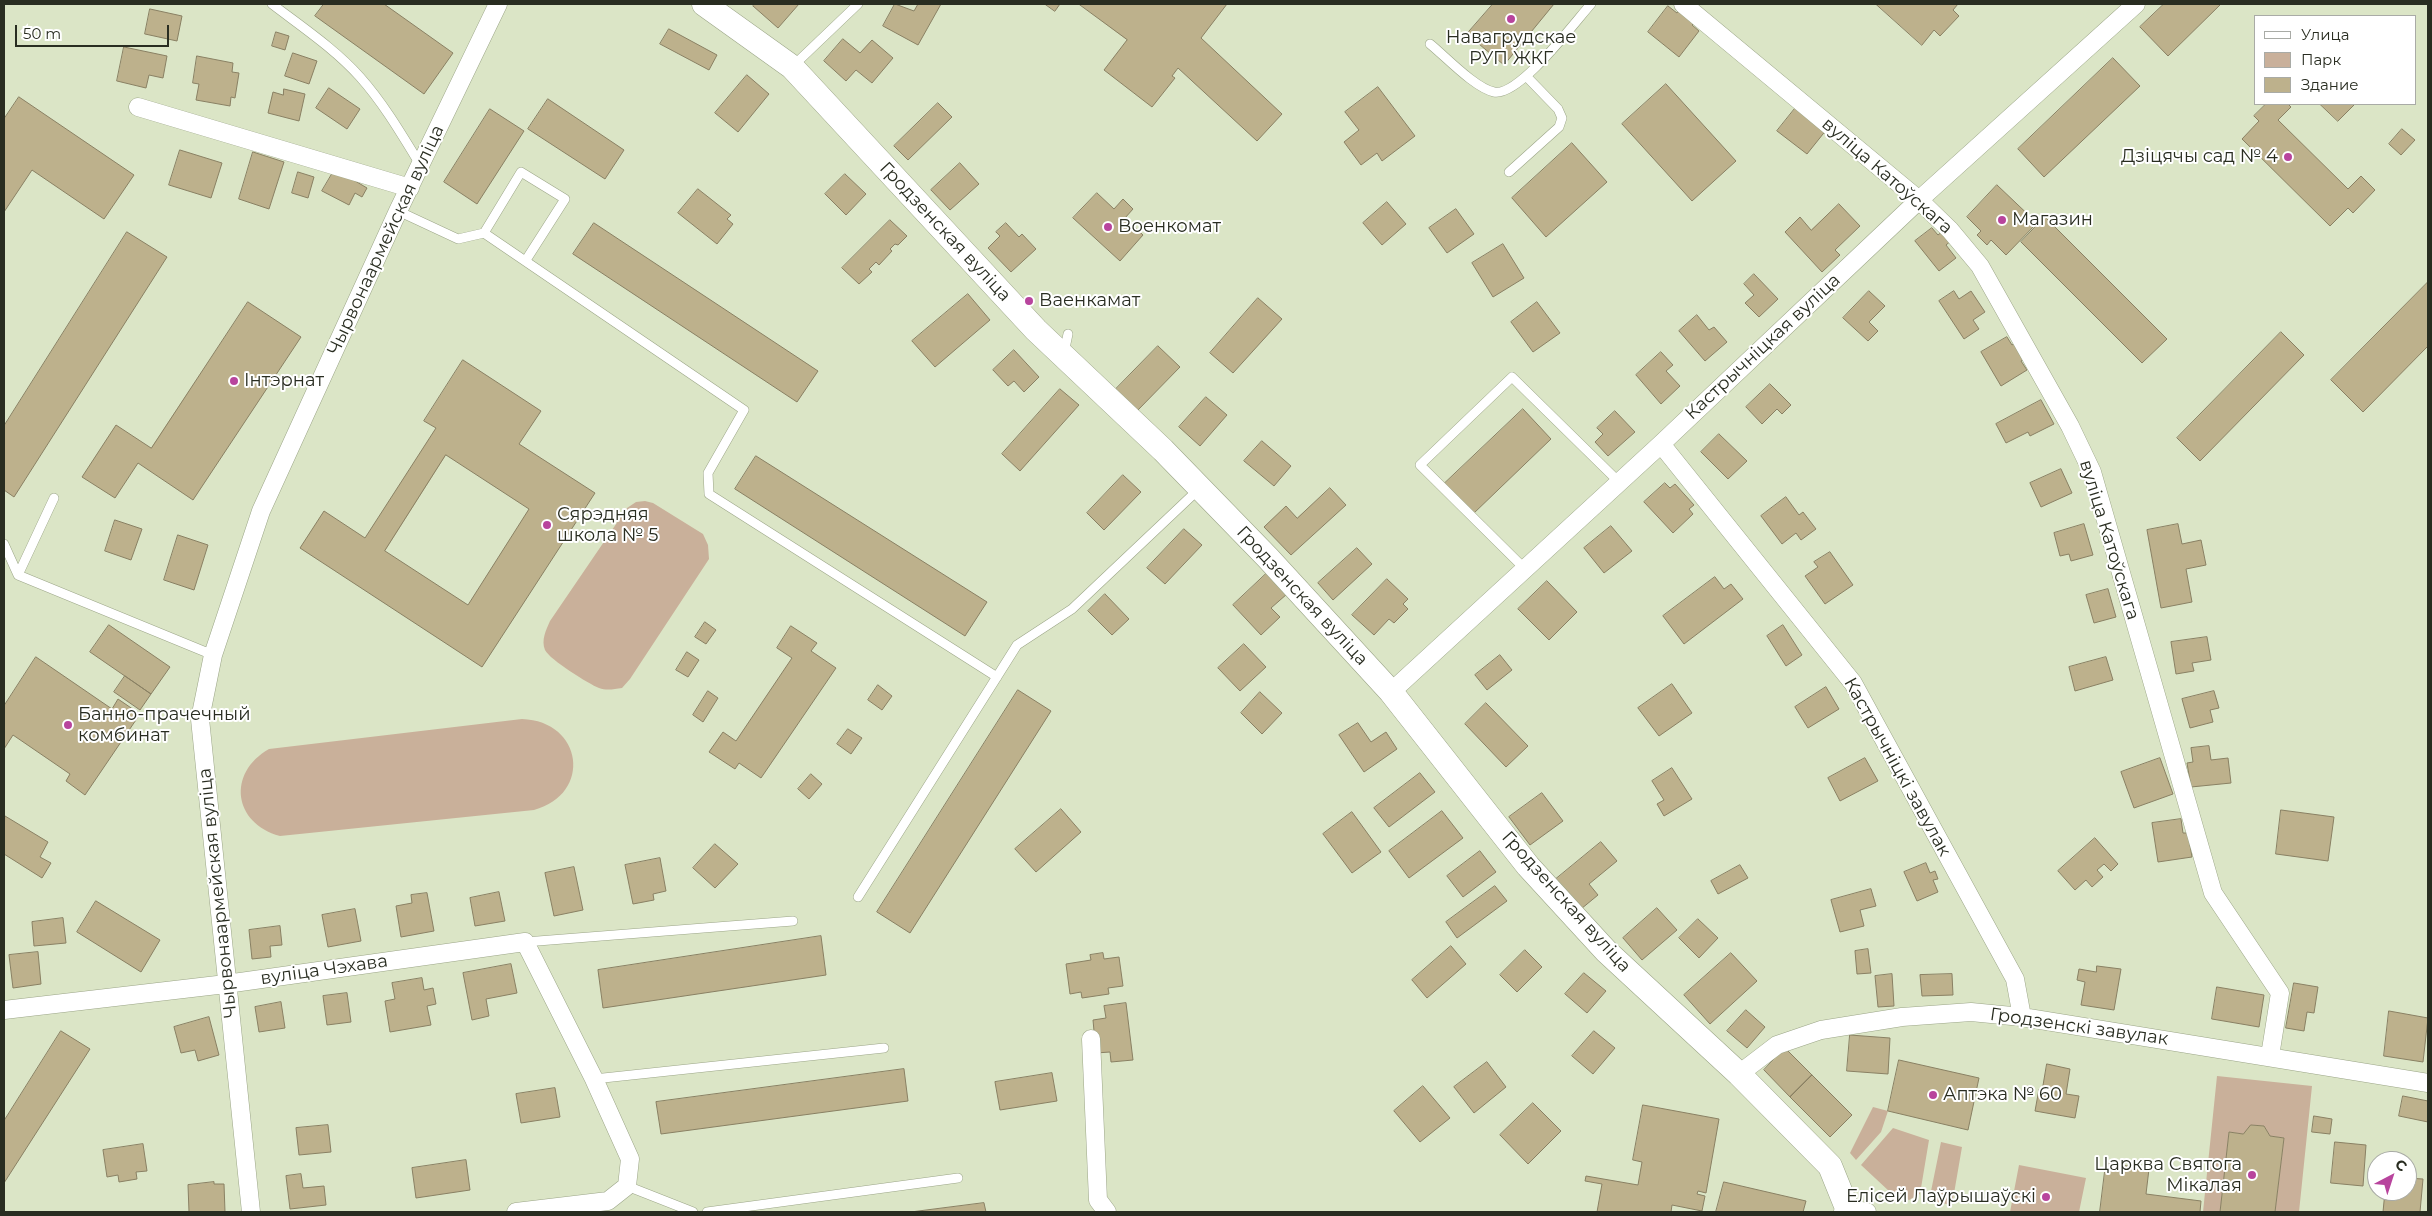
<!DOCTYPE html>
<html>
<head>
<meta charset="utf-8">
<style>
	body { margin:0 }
	#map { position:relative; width:2432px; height:1216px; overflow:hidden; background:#dbe5c6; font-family:Montserrat,sans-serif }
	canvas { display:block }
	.frame { position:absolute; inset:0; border:5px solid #292d21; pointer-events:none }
	.legend { position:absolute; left:2254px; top:15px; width:162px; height:90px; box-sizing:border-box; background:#fff; border:1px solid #a9aba6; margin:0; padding:6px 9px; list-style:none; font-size:15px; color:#292d21 }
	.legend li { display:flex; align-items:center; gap:10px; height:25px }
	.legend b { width:25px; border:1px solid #a9aba6 }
	.north { position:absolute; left:2367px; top:1151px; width:50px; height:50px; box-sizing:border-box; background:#fff; border:1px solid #a9aba6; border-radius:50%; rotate:40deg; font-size:14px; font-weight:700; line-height:20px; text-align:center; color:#292d21 }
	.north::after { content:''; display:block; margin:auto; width:18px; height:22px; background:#b8449d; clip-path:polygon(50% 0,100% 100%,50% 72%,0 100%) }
	.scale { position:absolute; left:15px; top:25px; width:154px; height:22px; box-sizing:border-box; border:2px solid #292d21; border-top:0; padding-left:6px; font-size:15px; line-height:18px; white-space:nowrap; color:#292d21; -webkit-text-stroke:4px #fff; paint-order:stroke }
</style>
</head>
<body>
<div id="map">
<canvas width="2432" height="1216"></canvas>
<div class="frame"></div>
<ul class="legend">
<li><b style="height:6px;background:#fff"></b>Улица</li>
<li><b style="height:14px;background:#c9b09a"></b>Парк</li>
<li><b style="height:14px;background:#bdb18c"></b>Здание</li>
</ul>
<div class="north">С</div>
<div class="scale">50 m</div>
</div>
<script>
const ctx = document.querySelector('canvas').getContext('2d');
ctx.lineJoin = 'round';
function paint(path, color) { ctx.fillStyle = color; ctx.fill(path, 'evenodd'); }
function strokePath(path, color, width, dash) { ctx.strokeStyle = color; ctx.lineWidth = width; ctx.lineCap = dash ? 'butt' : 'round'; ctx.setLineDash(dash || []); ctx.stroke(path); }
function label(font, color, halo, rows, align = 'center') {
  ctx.font = font + ' Montserrat,sans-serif'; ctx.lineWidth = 4; ctx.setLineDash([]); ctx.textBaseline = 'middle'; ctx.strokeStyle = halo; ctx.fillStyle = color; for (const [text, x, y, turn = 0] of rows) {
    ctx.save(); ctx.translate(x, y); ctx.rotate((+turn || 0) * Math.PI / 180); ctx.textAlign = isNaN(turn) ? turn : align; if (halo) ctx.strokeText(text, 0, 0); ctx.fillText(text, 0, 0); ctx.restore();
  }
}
const green = new Path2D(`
	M645,501l8,2 50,31 5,11 1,14 -79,120 -8,9c-8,1 -15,3 -23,0 -10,-4 -49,-28 -54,-38 -4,-10 1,-20 5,-29l77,-113 9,-6z
	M522,719c61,2 71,75 12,91l-254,26c-47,-13 -53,-63 -11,-87z
	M2217,1076l95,10 -13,126h-24l9,-74 -14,-2 -6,-10 -12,-1 -9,9 -14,-2 -9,80h-17z
	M1873,1107l15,4 -7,21 -25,28 -6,-7z
	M1893,1128l36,12 -9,54 -11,6 -19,-8 -29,-27z
	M1941,1142l21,5 -10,58 -23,-4z
	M2019,1165l67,13 -7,34h-69z`);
const building = new Path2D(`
	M324,4h60l69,49 -29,41 -109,-78z
	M755,4h44l-21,24 -25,-22z
	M895,4l19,7 4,-7h23l-23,41 -35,-19z
	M1045,4h15l-5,7z
	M1079,4h148l-26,34 81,76 -25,27 -79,-73 -6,8 3,2 -23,29 -48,-37 23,-30z
	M1493,4h61l-50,61 -37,-31z
	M1876,4h82l-5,6 6,6 -19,20 -6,-6 -12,15z
	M2164,4h57l-53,52 -28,-29z
	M1668,6l9,7 2,-4 16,13 -3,3 7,6 -20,26 -31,-25z
	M150,9l32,7 -5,25 -32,-7z
	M669,29l48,26 -8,15 -49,-26z
	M276,32l13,4 -4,14 -13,-4z
	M843,39l17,14 12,-13 21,18 -21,25 -16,-13 -10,11 -22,-20z
	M124,47l43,9 -4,22 -14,-3 -3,13 -29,-7z
	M293,53l24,8 -8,23 -24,-8z
	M197,56l36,7 -1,9 7,1 -4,25 -4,-1 -1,9 -34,-6 3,-16 -6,-1z
	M2113,58l27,28 -96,91 -26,-28z
	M747,75l22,19 -31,38 -23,-19z
	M1666,84l70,77 -44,40 -70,-77z
	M1378,87l37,49 -33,25 -5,-8 -16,12 -17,-23 15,-12 -14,-18z
	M329,88l31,21 -13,20 -31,-21z
	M284,89l21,5 -6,27 -31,-8 5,-21 10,3z
	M19,97l115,78 -30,44 -72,-49 -28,42v-93z
	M548,99l76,51 -19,29 -77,-50z
	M938,103l14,14 -44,43 -14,-14z
	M2266,104h22l3,3 -13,13 70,69 13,-13 14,14 -22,23 -5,-5 -18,18 -88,-87 17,-18 -5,-5z
	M2320,104h35l-17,17z
	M1797,106l30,23 -20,25 -30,-23z
	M490,109l34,22 -47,73 -33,-22z
	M2402,129l13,11 -14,15 -12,-11z
	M1572,143l35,39 -61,55 -34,-39z
	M180,150l42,13 -11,35 -42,-13z
	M253,152l31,10 -15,47 -30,-10z
	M960,163l19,21 -29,26 -19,-20z
	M335,169l32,19 -5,9 -7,-4 -6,12 -27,-14z
	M298,172l16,5 -6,21 -16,-5z
	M845,174l21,20 -20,21 -21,-21z
	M1997,185l40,38 -31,32 -15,-15 -4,5 -10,-10 4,-4 -14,-14z
	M698,189l33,26 -4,4 6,5 -16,20 -39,-31z
	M1097,193l17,16 9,-10 10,10 -8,9 18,17 -23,26 -47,-43z
	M1387,202l19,22 -24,21 -19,-22z
	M1839,204l21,22 -25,24 5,5 -18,17 -37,-40 15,-15 11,13z
	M1456,209l18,25 -27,19 -18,-25z
	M2045,217l122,122 -25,24 -121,-121z
	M890,220l17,16 -9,9 -3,-1 -5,5 2,2 -13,14 -3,-3 -7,7 3,3 -13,12 -17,-16z
	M594,223l224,148 -21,31 -224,-148z
	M1006,223l13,14 3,-3 14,15 -25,23 -23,-24 12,-12 -4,-4z
	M1932,228l6,7 6,-5 8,10 -6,5 10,13 -17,13 -24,-30z
	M127,232l40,25 -153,240 -10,-7v-64z
	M1503,244l21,34 -31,19 -21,-34z
	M1754,274l24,25 -19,18 -14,-14 9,-8 -10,-11z
	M2428,282v64l-65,66 -32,-32z
	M1869,291l16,15 -16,16 9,9 -10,10 -25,-23z
	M1954,291l5,8 12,-8 14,21 -12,8 6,9 -15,10 -25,-38z
	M968,294l22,26 -55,47 -23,-26z
	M1258,298l24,21 -49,54 -23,-20z
	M248,302l53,35 -108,163 -55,-37 -23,35 -33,-21 34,-52 35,23z
	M1537,302l23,31 -27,19 -22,-30z
	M1697,315l12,15 5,-3 13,15 -22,19 -26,-30z
	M2281,332l23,23 -104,106 -23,-23z
	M2007,337l5,8 3,-2 10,16 -4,2 6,9 -26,16 -20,-34z
	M1158,346l22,21 -43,44 -22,-21z
	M1014,350l25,27 -15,15 -10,-11 -6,5 -15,-16z
	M1661,352l12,13 -7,6 14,15 -19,18 -25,-29z
	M463,360l78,51 -22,33 76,49 -113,174 -182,-119 24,-37 41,27 71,-110 -12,-7zM446,455l83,54 -61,96 -83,-54z
	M1770,384l21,21 -9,9 -5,-5 -15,15 -16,-17z
	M1060,389l19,16 -59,66 -18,-17z
	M1206,397l21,18 -27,31 -21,-19z
	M2041,400l13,24 -24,12 -2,-4 -22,11 -10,-19z
	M1523,409l28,30 -78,75 -29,-30z
	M1615,411l20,21 -27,24 -13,-14 8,-8 -6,-6z
	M1719,434l28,27 -19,18 -27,-27z
	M1262,441l29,25 -17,20 -30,-25z
	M756,456l231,146 -22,34 -230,-147z
	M2061,469l11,24 -31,14 -11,-24z
	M1123,475l18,17 -37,38 -17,-17z
	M1665,483l5,5 5,-4 19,21 -5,4 4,5 -20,19 -29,-31z
	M1330,488l16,17 -55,50 -27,-28 22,-21 11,12z
	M1786,497l13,18 4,-3 13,17 -15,11 -5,-7 -14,11 -21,-28z
	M115,520l27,9 -11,31 -26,-9z
	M2084,524l9,31 -22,6 -2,-7 -9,2 -6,-23z
	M2178,524l4,20 19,-4 5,25 -20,4 6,33 -31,6 -14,-78z
	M1611,526l21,25 -28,22 -20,-25z
	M1184,529l18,16 -37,39 -18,-16z
	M178,535l30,10 -14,45 -30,-10z
	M1357,548l15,16 -39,36 -15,-17z
	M1830,552l23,33 -28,19 -20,-28 13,-9 -4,-5z
	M1267,573l20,21 -16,14 9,9 -19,18 -28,-30z
	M1715,577l9,12 7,-5 12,15 -59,45 -21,-28z
	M1387,579l21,20 -5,5 5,5 -14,14 -5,-4 -15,16 -22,-20z
	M1547,581l30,31 -28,28 -31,-31z
	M2108,589l8,28 -22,6 -8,-28z
	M1105,594l24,25 -17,16 -24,-24z
	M705,622l11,8 -10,14 -11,-7z
	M109,625l61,42 -19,27 -61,-42z
	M1783,625l19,30 -16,11 -19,-30z
	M791,626l26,17 -6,8 25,17 -75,110 -22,-15 -4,6 -26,-17 14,-20 13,9 56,-83 -15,-10z
	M2207,637l4,23 -19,3 2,8 -18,3 -5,-32z
	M1244,644l22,23 -26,24 -22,-23z
	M687,652l12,8 -11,17 -12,-7z
	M1500,655l12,15 -25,20 -12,-15z
	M36,657l76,52 6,-10 22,15 -55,81 -19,-14 4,-7 -57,-39 -9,14v-43z
	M2106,657l7,23 -38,11 -6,-24z
	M125,676l26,18 -11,16 -26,-18z
	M1672,684l20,29 -33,23 -21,-28z
	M878,685l14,11 -10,14 -14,-10z
	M1826,687l13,22 -31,19 -13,-21z
	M1018,690l33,21 -141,222 -33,-21z
	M708,691l10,7 -15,24 -10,-7z
	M2214,691l5,17 -9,2 3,12 -23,6 -8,-29z
	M1260,692l22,21 -20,21 -21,-21z
	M1486,703l42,43 -22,21 -41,-43z
	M1358,723l13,19 15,-10 11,17 -33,23 -25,-37z
	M848,729l14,9 -11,16 -14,-10z
	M2209,746l2,14 17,-2 3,25 -40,4 -4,-24 6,-1 -2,-14z
	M1865,758l13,23 -38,20 -12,-23z
	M2160,758l13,36 -39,14 -13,-36z
	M1672,768l20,31 -28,17 -7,-12 7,-4 -12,-19z
	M1420,773l15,19 -46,35 -15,-19z
	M811,774l11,10 -13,15 -11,-10z
	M1542,793l21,28 -33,24 -21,-28z
	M1061,809l20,23 -45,40 -21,-23z
	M2281,810l53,7 -6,44 -52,-7z
	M1442,811l21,27 -54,40 -20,-27z
	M1352,812l29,40 -29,21 -29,-39z
	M5,816l43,26 -8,15 11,6 -9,15 -38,-24z
	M2181,819l2,14h5l4,24 -34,5 -6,-39z
	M2095,838l23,26 -7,7 -7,-7 -7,6 6,7 -11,10 -6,-7 -11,10 -17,-19z
	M1601,842l16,19 -28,23 9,11 -17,14 -25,-30z
	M715,844l23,20 -23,24 -22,-20z
	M1480,851l16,21 -33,25 -16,-21z
	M660,858l6,33 -13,3 1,6 -21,4 -8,-39z
	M1926,863l4,10 5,-2 3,8 -5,1 5,12 -21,9 -13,-29z
	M1740,865l8,13 -30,16 -7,-13z
	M574,867l9,43 -29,6 -9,-43z
	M1495,886l12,15 -50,37 -11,-16z
	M1871,889l5,17 -16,4 4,16 -24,6 -9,-32z
	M499,892l6,29 -30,5 -5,-28z
	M427,893l7,38 -33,6 -5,-31 16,-3 -1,-8z
	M96,901l64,39 -19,32 -64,-40z
	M1657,908l20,22 -35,30 -19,-22z
	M355,909l6,32 -33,6 -6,-32z
	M63,918l3,25 -32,3 -2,-24z
	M1698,919l20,19 -19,20 -20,-20z
	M280,926l2,19 -12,1 1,11 -19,2 -3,-29z
	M821,936l5,39 -223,33 -5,-38z
	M1451,946l15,18 -39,34 -15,-18z
	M1868,949l3,24 -14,1 -2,-23z
	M1525,950l17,17 -25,25 -17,-17z
	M38,952l3,32 -28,4 -4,-33z
	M1103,953l1,6 15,-2 4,29 -15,2 1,6 -27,4 -1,-6 -11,2 -4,-30 25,-4 -1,-5z
	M1731,953l26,28 -47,43 -26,-29z
	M511,964l6,29 -31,6 3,17 -17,4 -9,-47z
	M2097,966l24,3 -7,41 -33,-5 4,-23 -8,-2 2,-11 17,3z
	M1584,973l22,18 -19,22 -22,-19z
	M1892,974l2,32 -16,1 -3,-31z
	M1952,974l1,21 -31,1 -2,-21z
	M422,978l2,12 9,-2 3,16 -9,2 4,19 -41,7 -5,-31 10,-2 -3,-16z
	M2294,983l24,4 -4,26 -7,-1 -3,19 -18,-3z
	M2217,987l47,8 -5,32 -47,-8z
	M347,993l4,29 -24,3 -4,-29z
	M281,1002l4,26 -26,4 -4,-25z
	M1126,1003l7,57 -22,2 -1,-10 -14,1 -3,-33 13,-2 -2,-12z
	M1746,1010l19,17 -18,21 -20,-17z
	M2389,1011l39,7 -5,44 -39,-6z
	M209,1017l10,38 -21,6 -3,-11 -14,3 -7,-26z
	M61,1031l29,18 -86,134v-62z
	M1594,1031l21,17 -22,26 -21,-18z
	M1850,1035l40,3 -2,36 -41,-3z
	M1785,1048l27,27 -22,22 -26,-27z
	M1899,1060l80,18 -11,52 -80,-19z
	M1487,1062l19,25 -32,26 -20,-26z
	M2047,1064l23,5 -4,25 13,2 -4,22 -40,-7 4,-22h3z
	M904,1069l4,32 -247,33 -5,-32z
	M1052,1073l5,28 -57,9 -5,-28z
	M1812,1075l40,40 -22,22 -40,-40z
	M1423,1086l27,32 -30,24 -26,-31z
	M555,1088l5,29 -39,6 -5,-29z
	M2403,1096l25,5v21l-29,-6z
	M1533,1103l28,28 -33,33 -28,-29z
	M1643,1105l76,14 -13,74 -8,-2 -1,3 8,2 -3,15 -30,-6 -1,7h-74l5,-28 -17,-3 1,-5 52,9 4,-23 -9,-2z
	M2314,1116l18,3 -2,15 -18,-2z
	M328,1125l3,27 -32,3 -3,-27z
	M2251,1125l13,1 6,10 14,2 -9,74h-55l9,-80 14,2z
	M2335,1142l31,3 -3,41 -32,-3z
	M143,1144l4,27 -11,1 1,7 -18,3 -1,-7 -11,2 -4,-27z
	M466,1160l4,30 -54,8 -4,-30z
	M2106,1163l43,6 -3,25 55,7 -1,11h-100z
	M301,1174l2,14 21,-2 2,19 -36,4 -4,-33z
	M2407,1178l16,1 -3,33h-37l2,-21h22z
	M214,1182v2h10l1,28h-36l-1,-27z
	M1724,1182l82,19 -3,11h-87z
	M984,1203l2,9h-75z`);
const lane = new Path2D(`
	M272,4c30,23 63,45 88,73 24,27 42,58 61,89
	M1430,44c16,13 45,44 64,48 25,5 80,-69 97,-88
	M792,67l66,-63
	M1509,172l50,-45 3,-9 -4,-9 -31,-32
	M398,211l60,28 26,-6 260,177 -36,63 1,21 288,183
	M484,233l37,-61 44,27 -39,61
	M1064,353l4,-19
	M4,544l14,31 195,80
	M1524,568l-104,-103 92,-88 107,105
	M18,575l36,-77
	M858,897l159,-252 55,-36 128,-121
	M525,942l268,-21
	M594,1079l290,-31
	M627,1186l66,26
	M707,1212l251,-34`);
const street = new Path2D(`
	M1683,4l236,196 31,30 30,36 90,160 22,46 121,421 67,100 -10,63
	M138,107l272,81
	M1661,444l192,239 162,296 7,38
	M1391,692l270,-248 258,-244 217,-196
	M4,1010l222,-26 299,-42 69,137 36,80 -3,27 -19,15 -92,11
	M1091,1039l7,161 9,12
	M1739,1074l38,-29 44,-15 81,-13 69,-5 51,5 406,66
	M1847,1208l20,4
	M251,1212l-51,-493 13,-64 48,-144 137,-300 100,-207`);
const secondary = new Path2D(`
	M704,4l88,63 244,263 127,120 105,108 123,134 137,174 78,85 133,123 91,92 17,42 -1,4`);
const markers = [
	[1511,19,5,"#b8449d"],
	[2288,157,5,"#b8449d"],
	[2002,220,5,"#b8449d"],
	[1108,227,5,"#b8449d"],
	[1029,301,5,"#b8449d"],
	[234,381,5,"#b8449d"],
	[547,525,5,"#b8449d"],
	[68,725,5,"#b8449d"],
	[1933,1095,5,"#b8449d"],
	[2252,1175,5,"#b8449d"],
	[2046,1197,5,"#b8449d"]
];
const poiNames = [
	["Навагрудскае",1511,38,"center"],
	["РУП ЖКГ",1511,59,"center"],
	["Дзіцячы сад № 4",2278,157,"right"],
	["Магазин",2012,220],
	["Военкомат",1118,227],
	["Ваенкамат",1039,301],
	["Інтэрнат",244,381],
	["Сярэдняя",557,515],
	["школа № 5",557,536],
	["Банно-прачечный",78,715],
	["комбинат",78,736],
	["Аптэка № 60",1943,1095],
	["Царква Святога",2242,1165,"right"],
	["Мікалая",2242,1186,"right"],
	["Елісей Лаўрышаўскі",2036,1197,"right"]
];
const streetNames = [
	["вуліца Катоўскага",1887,176,41],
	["Гродзенская вуліца",945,232,47],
	["Чырвонаармейская вуліца",386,240,-65],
	["Кастрычніцкая вуліца",1763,347,-43],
	["вуліца Катоўскага",2109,540,73],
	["Гродзенская вуліца",1302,596,47],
	["Кастрычніцкі завулак",1897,767,61],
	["Чырвонаармейская вуліца",218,893,-96],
	["Гродзенская вуліца",1566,902,48],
	["вуліца Чэхава",324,970,-8],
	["Гродзенскі завулак",2079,1027,8]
];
paint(green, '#c9b09a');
paint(building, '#bdb18c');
strokePath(building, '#898063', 1);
strokePath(lane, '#9ba587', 10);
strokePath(street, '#9ba587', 19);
strokePath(secondary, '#9ba587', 25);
strokePath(lane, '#fff', 9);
strokePath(street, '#fff', 18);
strokePath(secondary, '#fff', 24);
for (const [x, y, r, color] of markers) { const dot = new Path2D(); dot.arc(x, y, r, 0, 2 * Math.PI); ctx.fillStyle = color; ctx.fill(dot); strokePath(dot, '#fff', 2); }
label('18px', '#292d21', '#fff', poiNames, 'left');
label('18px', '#292d21', '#fff', streetNames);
</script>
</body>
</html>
